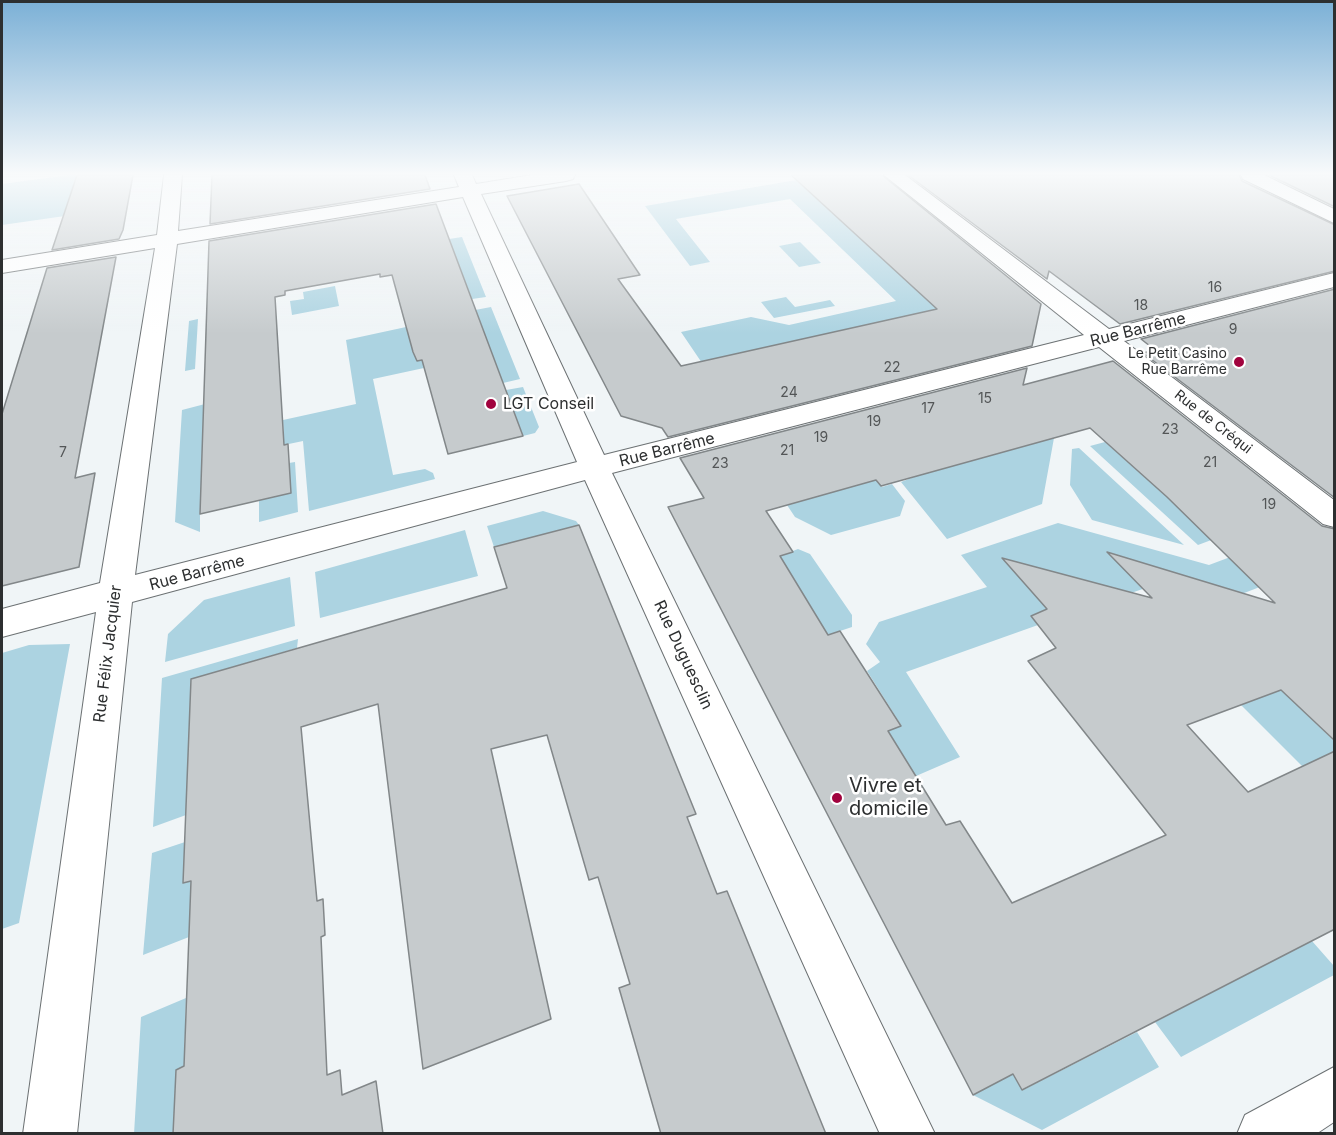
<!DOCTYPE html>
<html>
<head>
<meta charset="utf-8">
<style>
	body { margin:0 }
	#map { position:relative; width:1336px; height:1135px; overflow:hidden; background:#f0f5f7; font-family:Inter,sans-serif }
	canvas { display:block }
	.frame { position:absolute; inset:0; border:3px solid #2d2f30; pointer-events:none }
</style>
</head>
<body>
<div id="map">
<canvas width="1336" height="1135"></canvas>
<div class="frame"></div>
</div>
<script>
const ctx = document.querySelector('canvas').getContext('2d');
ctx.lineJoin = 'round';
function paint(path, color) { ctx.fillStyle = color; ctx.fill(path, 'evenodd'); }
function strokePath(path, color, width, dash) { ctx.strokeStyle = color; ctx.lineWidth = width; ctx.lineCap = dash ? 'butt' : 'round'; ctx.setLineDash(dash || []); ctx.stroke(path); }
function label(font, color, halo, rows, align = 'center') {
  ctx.font = font + ' Inter,sans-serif'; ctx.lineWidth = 5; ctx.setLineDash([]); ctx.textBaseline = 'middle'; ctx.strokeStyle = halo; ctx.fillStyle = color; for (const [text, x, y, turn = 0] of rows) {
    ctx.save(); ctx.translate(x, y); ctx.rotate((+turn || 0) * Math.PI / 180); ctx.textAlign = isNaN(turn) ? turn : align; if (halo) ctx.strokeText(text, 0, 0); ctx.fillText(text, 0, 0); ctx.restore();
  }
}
const green = new Path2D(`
	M68,175h9l-12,41 -63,9v-41z
	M796,180l133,121 27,4 -254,58 -21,-31 70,-15 38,8 107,-24 -106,-102 -114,20 34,43 -20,4 -45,-60z
	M462,237l24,60 -14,2 -23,-60z
	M800,242l21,21 -22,4 -20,-21z
	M335,286l4,20 -47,9 -2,-14 14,-2 -1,-7z
	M786,297l9,10 35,-7 5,6 -61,12 -13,-16z
	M491,307l29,72 -17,4 -28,-73z
	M198,319l-3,50 -10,2 4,-50z
	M406,327l7,24 9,9 2,8 -51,11 20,96 32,-6 8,4 2,6 -126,32 -6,-70 -19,4 -1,-25 73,-16 -10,-64z
	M523,387l16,40 -4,6 -12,3 -17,-46z
	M205,404l-5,110v18l-25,-10 7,-112z
	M1054,438l-12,66 -95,35 -46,-57 86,-33 6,6z
	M1105,442l109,97 -16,6 -108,-99z
	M1079,448l105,97 -92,-25 -22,-35 2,-36z
	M295,462l3,50 -39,10v-22l30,-37z
	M876,480l6,7 10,-3 13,17 -5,15 -69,19 -36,-18 -8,-12z
	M543,511l33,10 3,4 -85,22 -7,-21z
	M1058,523l151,42 24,-9 32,29 -65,25 -31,-30 -114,39 -9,-10 -15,7 7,9 -132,47 54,85 -44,19 -28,-45 13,-6 -34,-54 13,-9 -14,-18 13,-22 108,-35 -26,-32z
	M465,530l13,46 -158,42 -5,-46z
	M798,549l12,5 42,61v12l-24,8 -48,-79z
	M290,577l5,49 -130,36 3,-28 36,-34z
	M298,639l-1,9 -106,31 -5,136 -33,12 9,-149z
	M70,644l-51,279 -17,6v-276l27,-8z
	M1281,690l53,51v24l-23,10 -70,-70z
	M185,842l-2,41 8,-2 -2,56 -46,18 9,-102z
	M1312,941l22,25v9l-153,82 -26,-35z
	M186,998l-2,68 -8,4 -3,63 -39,1 7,-117z
	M1137,1032l22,35 -117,63 -69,-35 40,-21 10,16z`);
const building = new Path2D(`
	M77,175h56l-10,55 -4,9 -67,11z
	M212,175h213l5,14 -220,35z
	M791,175h91l159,129 -9,42 -364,91 -6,-9 -41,-12 -114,-220 72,-12 61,91 -22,4 63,87 256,-57z
	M908,175h331l3,6 93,44v46l-215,53 -71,-53 -2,8z
	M1269,175h66v32z
	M436,204l87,232 -75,18 -26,-94 -5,1 -4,-9 -21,-77 -12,2v-3l-95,17v4l-10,2 9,148 4,-1 3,49 -91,21 9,-273z
	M116,257l-41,221 20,-5 -16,94 -77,19v-172l45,-146z
	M1335,289v209l-192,-145 12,-3 -14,-11z
	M1113,361l209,165 13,3v212l-54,-51 -94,35 61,67 87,-41v178l-313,161 -9,-16 -40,21 -305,-588 36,-9 -24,-40 347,-90 -4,17zM1090,428l77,69 108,106 -168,-51 45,46 -150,-40 45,51 -16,7 25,32 -28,13 138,174 -154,68 -52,-82 -14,4 -58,-94 13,-5 -61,-95 -12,4 -48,-79 13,-4 -27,-41 110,-31 5,6z
	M579,525l117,289 -9,3 30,77 10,-3 99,243h-165l-42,-146 11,-4 -32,-107 -9,3 -42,-145 -56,14 60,270 -128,50 -45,-365 -77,23 16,174 6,-2 2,36 -4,2 6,138 13,-5 2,25 34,-14 7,53h-210l3,-64 8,-4 7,-185 -8,2 8,-204 316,-91 -13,-41z`);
const street = new Path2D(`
	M164,175h18l-4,56 281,-44 -5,-12h18l4,9 56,-9h43l-2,4 -7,2 -85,13 123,261 480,-120 -200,-160h21l204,154 225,-56v14l-210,54 210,159v27l-11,-3 -224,-177 -487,126 323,661h-55l-295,-654 -453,122 -55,532h-54l73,-522 -94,25v-28l98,-26 55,-335 -153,25v-13l155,-25zM463,197l114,265 -442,113 42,-331z
	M1241,175h23l70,34v14l-91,-44z
	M1334,1067v55l-18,12h-79l8,-19z`);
const markers = [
	[1239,362,6,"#a1033e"],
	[491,404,6,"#a1033e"],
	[837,798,6,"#a1033e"]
];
const numberNames = [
	["16",1215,288],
	["18",1141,306],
	["9",1233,330],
	["22",892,368],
	["24",789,393],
	["15",985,399],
	["17",928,409],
	["19",874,422],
	["23",1170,430],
	["19",821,438],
	["21",787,451],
	["7",63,453],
	["21",1210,463],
	["23",720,464],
	["19",1269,505]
];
const farPoinames = [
	["Le Petit Casino",1227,354],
	["Rue Barrême",1227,370]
];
const farStreetnames = [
	["Rue de Créqui",1213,422,38]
];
const streetNames = [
	["Rue Barrême",1138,330,-14],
	["Rue Barrême",667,450,-14],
	["Rue Barrême",197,573,-15],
	["Rue Félix Jacquier",108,654,-83],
	["Rue Duguesclin",683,655,65]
];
const poiNames = [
	["LGT Conseil",503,404]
];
const nearPoinames = [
	["Vivre et",849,786],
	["domicile",849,809]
];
paint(green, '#acd3e1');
paint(building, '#c6cbcd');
strokePath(building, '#828789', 1.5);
strokePath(street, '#6c7173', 2);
paint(street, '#fff');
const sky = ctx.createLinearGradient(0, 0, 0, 334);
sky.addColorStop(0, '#7bb0d6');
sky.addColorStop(0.52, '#f8fafb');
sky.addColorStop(1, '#f8fafb00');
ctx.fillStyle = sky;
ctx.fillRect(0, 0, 1336, 334);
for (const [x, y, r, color] of markers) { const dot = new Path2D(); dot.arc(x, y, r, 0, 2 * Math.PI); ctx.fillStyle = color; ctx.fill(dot); strokePath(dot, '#fff', 2); }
label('14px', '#535657', null, numberNames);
label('14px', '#2d2f30', '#fff', farPoinames, 'right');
label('14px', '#2d2f30', '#fff', farStreetnames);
label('16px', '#2d2f30', '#fff', streetNames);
label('16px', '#2d2f30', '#fff', poiNames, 'left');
label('20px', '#2d2f30', '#fff', nearPoinames, 'left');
</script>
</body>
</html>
